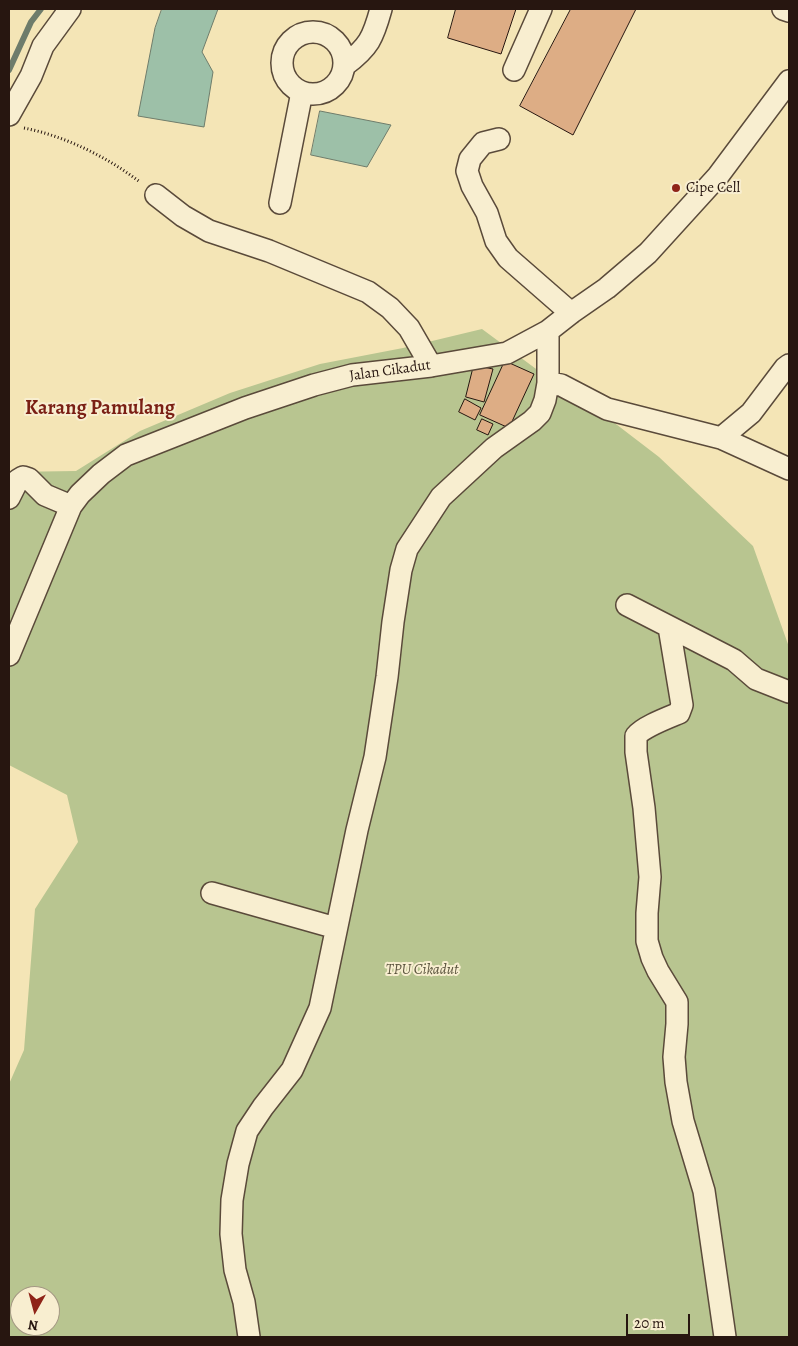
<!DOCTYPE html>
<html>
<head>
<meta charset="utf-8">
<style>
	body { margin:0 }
	#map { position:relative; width:798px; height:1346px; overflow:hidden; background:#f4e5b6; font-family:Alegreya,serif }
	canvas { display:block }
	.frame { position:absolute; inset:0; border:10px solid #271610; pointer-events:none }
	.north { position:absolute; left:10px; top:1286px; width:50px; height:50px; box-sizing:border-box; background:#f8eed0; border:1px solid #a49883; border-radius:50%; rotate:187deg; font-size:14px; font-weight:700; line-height:20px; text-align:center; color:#271610 }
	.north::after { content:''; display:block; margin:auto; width:18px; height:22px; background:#8f2418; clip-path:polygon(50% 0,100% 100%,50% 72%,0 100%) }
	.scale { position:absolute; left:626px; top:1314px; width:64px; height:22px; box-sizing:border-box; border:2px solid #271610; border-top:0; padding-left:6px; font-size:15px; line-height:18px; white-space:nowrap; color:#271610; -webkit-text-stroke:4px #f8eed0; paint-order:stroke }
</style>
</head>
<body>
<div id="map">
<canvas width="798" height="1346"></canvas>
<div class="frame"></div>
<div class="north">N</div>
<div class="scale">20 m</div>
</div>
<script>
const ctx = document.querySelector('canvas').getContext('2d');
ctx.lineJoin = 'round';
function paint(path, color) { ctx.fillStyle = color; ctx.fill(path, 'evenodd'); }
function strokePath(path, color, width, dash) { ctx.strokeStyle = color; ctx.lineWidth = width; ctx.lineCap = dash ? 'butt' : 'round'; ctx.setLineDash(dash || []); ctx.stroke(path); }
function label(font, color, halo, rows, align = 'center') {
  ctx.font = font + ' Alegreya,serif'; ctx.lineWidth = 4; ctx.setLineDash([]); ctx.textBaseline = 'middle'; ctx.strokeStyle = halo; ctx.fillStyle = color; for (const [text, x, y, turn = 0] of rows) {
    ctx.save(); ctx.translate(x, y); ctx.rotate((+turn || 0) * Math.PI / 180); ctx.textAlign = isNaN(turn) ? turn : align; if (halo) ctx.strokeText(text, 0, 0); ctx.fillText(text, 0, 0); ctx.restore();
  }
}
const green = new Path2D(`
	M482,329l65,48 48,31 64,49 94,89 36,101v690h-780v-253l15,-34 11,-141 43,-67 -11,-47 -58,-30v-293l67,-1 64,-40 90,-38 90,-29 83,-16zM20,1296h30v30h-30z`);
const water = new Path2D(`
	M162,9h56l-16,43 11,20 -9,55 -66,-11 17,-88z
	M320,111l71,14 -24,42 -56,-12z`);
const stream = new Path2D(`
	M9,70l22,-48 10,-13`);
const building = new Path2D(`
	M456,9h60l-15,45 -53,-16z
	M571,9h65l-63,126 -53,-29z
	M505,361l29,13 -25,54 -29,-13z
	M474,365l19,4 -9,33 -18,-5z
	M465,399l16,9 -6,12 -16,-8z
	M482,419l11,5 -5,11 -11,-5z`);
const path = new Path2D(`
	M24,128c41,8 83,29 116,54`);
const minor = new Path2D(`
	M783,9l6,2
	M282 63a31 31 0 1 1 62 0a31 31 0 1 1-62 0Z
	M345,65c24,-18 28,-27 36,-56
	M514,70l27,-61
	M9,115l22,-39 12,-30 27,-37
	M499,139l-16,4 -13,16 -3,12 5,15 15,27 9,28 12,17 63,55
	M156,195l27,21 26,15 60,20 99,41 22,16 19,20 22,38
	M280,203l22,-111
	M548,383l13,2 46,24 114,29 68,31
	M721,438l30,-25 34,-45 4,-3
	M9,498l9,-18 5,-3 6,2 16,16 26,11
	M627,605l107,55 22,19 33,13
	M669,627l13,78 -3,8c-12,5 -36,14 -43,23v16l8,56 6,69 -3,36v28l5,17 6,13 19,31v22l-3,33 2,25 7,39 21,70 21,146
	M9,655l62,-149 9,-12 21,-20 25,-19 119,-47 69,-23 38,-10 79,-9 76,-13 41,-22 23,-18 36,-25 41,-35 70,-77 71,-95
	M212,893l124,35
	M249,1337l-5,-35 -9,-32 -4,-36 1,-34 6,-36 9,-33 16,-24 29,-37 28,-62 37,-178 18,-73 12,-80 6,-55 8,-52 6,-21 34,-52 53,-49 38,-27 8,-8 5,-13 3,-17v-52`);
const markers = [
	[676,188,5,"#8f2418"]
];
const poiNames = [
	["Cipe Cell",686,188]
];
const streetNames = [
	["Jalan Cikadut",390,371,-8]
];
const parkNames = [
	["TPU Cikadut",422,970]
];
const districtNames = [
	["Karang Pamulang",100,409]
];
paint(green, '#b8c590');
paint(water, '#9dc0a8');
strokePath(water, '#6e7c6b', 1);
strokePath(stream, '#6e7c6b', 6);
paint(building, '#ddad85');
strokePath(building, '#271610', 1);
strokePath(minor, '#5a4a3a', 24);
strokePath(path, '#271610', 3, [1, 2.5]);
strokePath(minor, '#f8eed0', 21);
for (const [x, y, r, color] of markers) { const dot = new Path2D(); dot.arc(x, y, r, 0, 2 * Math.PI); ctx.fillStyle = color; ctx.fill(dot); strokePath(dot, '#f8eed0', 2); }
label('15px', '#271610', '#f8eed0', poiNames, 'left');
label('15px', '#271610', '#f8eed0', streetNames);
label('italic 15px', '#5a533d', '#f8eed0', parkNames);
label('bold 20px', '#7a1f14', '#f8eed0', districtNames);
</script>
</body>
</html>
